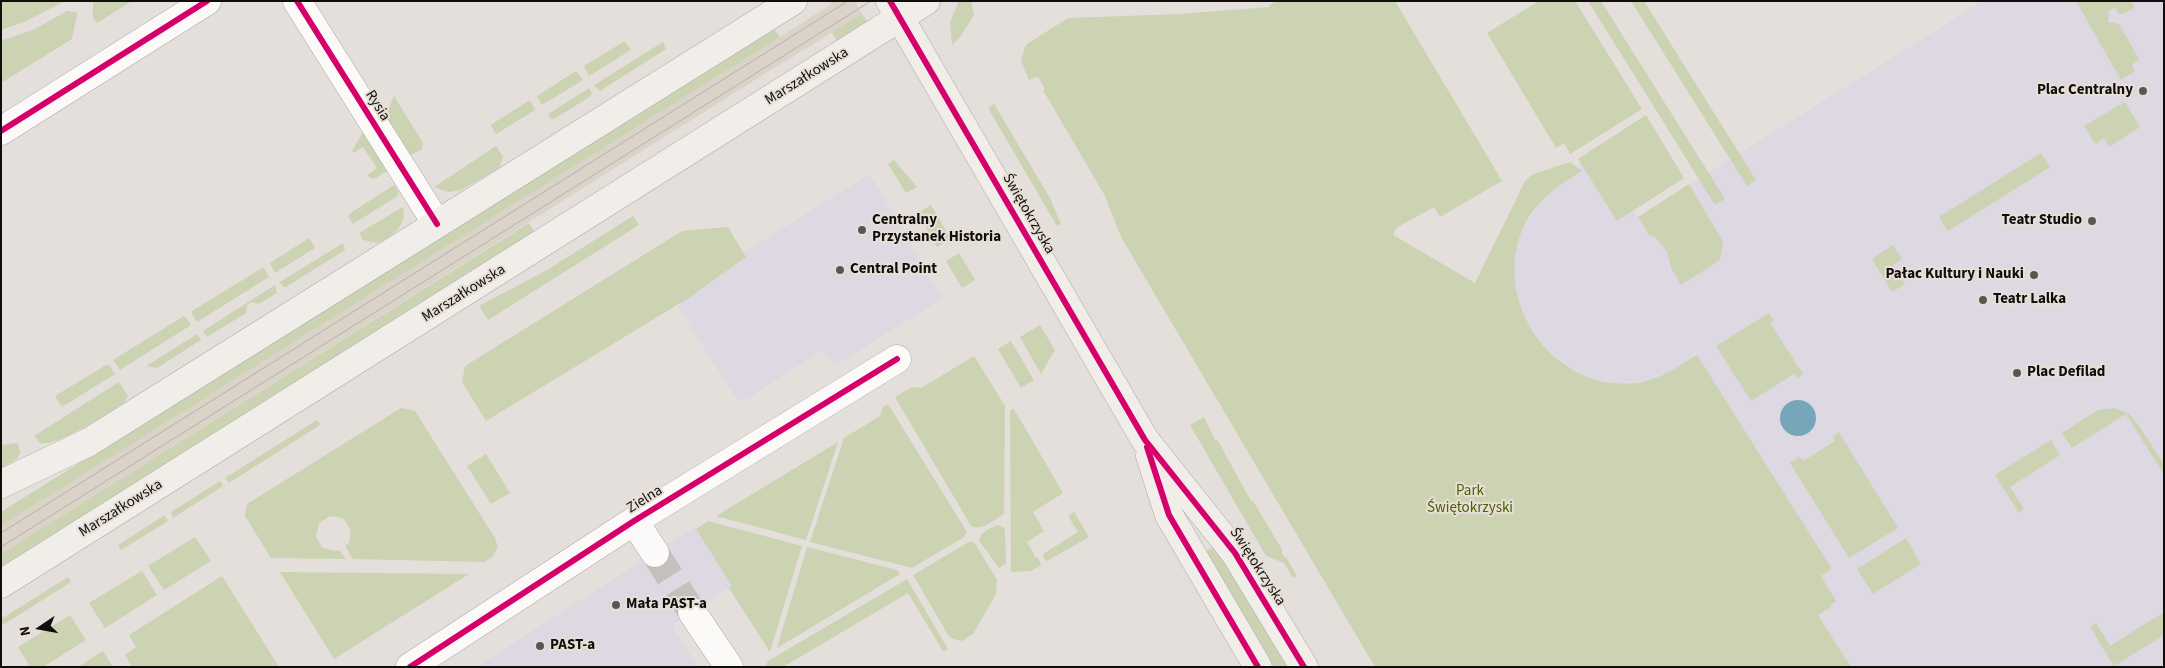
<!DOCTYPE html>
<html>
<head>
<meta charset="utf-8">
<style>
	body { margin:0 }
	#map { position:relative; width:2165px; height:668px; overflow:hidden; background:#e4dfda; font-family:"Source Sans 3",sans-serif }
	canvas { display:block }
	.frame { position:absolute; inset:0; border:2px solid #100e0b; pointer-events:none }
	.north { position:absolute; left:15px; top:603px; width:50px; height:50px; -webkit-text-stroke:4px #e7dfd7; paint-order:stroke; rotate:258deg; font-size:14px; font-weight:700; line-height:20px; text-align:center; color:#100e0b }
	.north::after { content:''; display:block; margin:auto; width:18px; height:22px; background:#100e0b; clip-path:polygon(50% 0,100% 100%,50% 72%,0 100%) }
</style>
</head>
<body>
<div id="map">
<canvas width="2165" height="668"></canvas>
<div class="frame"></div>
<div class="north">N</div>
</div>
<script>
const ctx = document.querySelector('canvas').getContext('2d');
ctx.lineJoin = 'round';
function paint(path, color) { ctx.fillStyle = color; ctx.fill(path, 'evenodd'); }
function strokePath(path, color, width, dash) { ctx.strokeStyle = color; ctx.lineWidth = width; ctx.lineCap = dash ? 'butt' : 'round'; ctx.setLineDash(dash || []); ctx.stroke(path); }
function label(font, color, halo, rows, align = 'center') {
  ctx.font = font + ' "Source Sans 3",sans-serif'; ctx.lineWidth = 4; ctx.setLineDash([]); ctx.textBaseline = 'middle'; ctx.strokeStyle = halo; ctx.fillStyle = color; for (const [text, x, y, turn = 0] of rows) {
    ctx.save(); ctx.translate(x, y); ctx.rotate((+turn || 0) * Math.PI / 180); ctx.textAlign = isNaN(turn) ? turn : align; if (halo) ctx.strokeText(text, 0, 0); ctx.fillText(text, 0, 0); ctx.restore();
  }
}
const commercial = new Path2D(`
	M1983,1h181v666h-313l-33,-52 13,-8 -5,-23 -5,-8 11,-7 -137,-216 -2,1 1,3 -20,12 -24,11 -31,3 -20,-3 -23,-8 -27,-20 -22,-29 -9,-22 -4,-21v-16l3,-22 4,-10 19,-30 15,-13 27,-18 -4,-6 3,-2 36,58 16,-10 5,6z
	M870,174l72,125 -108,67 -11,-16 -75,48 -1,-2 -9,5 -61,-95 67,-54z
	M695,527l37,59 -60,39 26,42h-222z`);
const built = new Path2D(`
	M832,1h23l9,16 -5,-1 -85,52 -773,486v-28l779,-489 50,-32z`);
const green = new Path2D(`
	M1,1h64l-41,21 -23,8z
	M93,1h39l-35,22 -4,-5z
	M959,1h12l3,14 -14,22 -8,8 -2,-23z
	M1277,1h118l107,180 -62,36 -6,-10 -38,21 -3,7 82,48 50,-102 6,-6 39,-13 12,9c-22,14 -43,27 -56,51 -41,78 32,179 120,159 19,-5 35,-16 51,-26l135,214 -11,7 15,25 -6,4 1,2 -13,8 33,52h-476l-254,-430 -16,-41 -62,-106 2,-1 -7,-13 -9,4 -8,-19 4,-14 2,-3 41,-26 112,-4 90,-7 -1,-2z
	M1539,1h36l67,108 -72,45 -6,-11 -8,5 -69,-115z
	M1588,1h13l124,198 -10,6z
	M1631,1h13l112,179 -9,6z
	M2076,1h56l2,7 -11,6h-4l-4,-7 -6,4 -1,11 11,2 20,35 -7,6 3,6 -14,9z
	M67,11l9,1 1,2 -5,25 -71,44v-42l34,-12z
	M860,15l4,2 3,5 -29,22 -6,-12z
	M773,28l7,9 -779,489v-14z
	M625,41l6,9 -42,26 -5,-10z
	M663,42l3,7 -66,42 -6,-6z
	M576,71l7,9 -41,25 -5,-9z
	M589,88l3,5 -1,3 -37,23h-3l-3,-5z
	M394,96l29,47 -1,6 -13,7 -24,-38z
	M530,100l5,10 -39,24 -5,-8 1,-2z
	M2125,102l15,25 -31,20 -5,-9 -9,6 -11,-18z
	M994,104l56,94 11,26 -4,2 -69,-118z
	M1646,115l38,63 -67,43 -39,-62z
	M363,132l24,39 -13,8 -5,-2 -2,-2 10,-7 -14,-21 -9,6 -2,-2z
	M496,146l7,11 -4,11 -38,22 -13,2 -14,-5z
	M2041,153l9,14 -102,64 -9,-14z
	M894,160l23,27 -11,6 -18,-29z
	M1689,184l34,58 -3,18 -39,25 -10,-17 -4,-16 -11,-14 -7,-3 -11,-18z
	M394,185l5,7 -3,5 -43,27 -5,-8 1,-2z
	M931,205l20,34 -14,8 -19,-34z
	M403,207c5,18 -11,29 -25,36l-15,-3 -4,-7z
	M633,216l6,9 -151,95 -9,-14 68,-36z
	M529,223l7,11 -535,337v-17z
	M728,227l18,30 -59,42 -201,122 -24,-39 3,-16 217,-135z
	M309,238l6,10 -40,25 -5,-10z
	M343,243l2,7 -59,37h-3l-3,-5z
	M1893,245l9,14 -9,6 12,19 -13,8 -20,-33z
	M959,253l16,27 -13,8 -16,-27z
	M262,268h2l5,9 -72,45 -5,-8v-3z
	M275,285l2,8 -18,11 -8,-2 -4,3 -1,8 -39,24 -4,-6z
	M1769,313l5,8 -4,2 33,51 -6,4 -3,-4 -43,27 -35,-55z
	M184,316l2,1 5,8 -71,45 -7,-10z
	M1040,325l15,25 -14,24 -21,-37z
	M197,334l4,6 -44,28 -11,-2z
	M1011,341l23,39 -13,8 -23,-39z
	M974,356l31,50 -1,108c-10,6 -22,17 -33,12l-76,-129 17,-10 9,1z
	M106,365h3l6,9 -53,33 -7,-11z
	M119,382l9,14 -3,6c-16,10 -69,46 -85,41l-6,-7z
	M888,404l79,128 -3,5 -52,31 -102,-26 34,-104 36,-22 3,-9z
	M401,408l14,3 80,127 3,9 -6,10 -8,5 -131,-3 -8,-13 4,-3 2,-13 -8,-12 -13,-2 -11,7 -3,14 7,11 13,3 3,-1 7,9 -75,-1 -26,-42 2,-12z
	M2114,408l15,6 8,9 27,41v11l-38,-61 -54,34 -10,-15 36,-23z
	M1014,409l49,84 -30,19 11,19 -17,11 9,16 2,-1 3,8 -10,6 -20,1 -1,-162z
	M1204,417l11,23 2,-1 34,62h2l30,50 -2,1 4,6 1,-1 11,19 -4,2 -9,-15 -18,-7 -76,-131z
	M317,420l3,5 -91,58 -4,-5z
	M1839,432l59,96 -49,30 -59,-95 10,-6 3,4 32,-20 -2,-5z
	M2051,440l9,15 -50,32 14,22 -5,4 -24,-38z
	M838,442l-32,98 -90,-24z
	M18,443l2,9 -3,7 -16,9v-23z
	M486,454l24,39 -19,11 -24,-38z
	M220,481l3,5 -50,32 -2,-6z
	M1074,512l15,25 -42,24 -2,-1 -2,-6 35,-22 -10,-16z
	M165,515l3,6 -47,29 -3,-5z
	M708,521l94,25 -32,106 -41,-64 3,-2 -36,-57z
	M997,525l6,2 2,3 1,34 -7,4 -19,-26c-2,-10 10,-13 17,-17z
	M195,537l16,24 -47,29 -16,-24z
	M1906,538l15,26 -48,30 -16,-25z
	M969,542h5l23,38 -1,14 -23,40 -11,7 -12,-3 -37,-63z
	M807,547l90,23 3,4 -123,74z
	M1213,547l24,34 51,86h-14l-68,-116z
	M142,571l15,24 -52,33 -16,-25z
	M280,572l189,2 -135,85z
	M222,576l57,91h-147l-7,-12 11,-8 -7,-12z
	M68,577l3,5 -68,43 -2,-6z
	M907,579l41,70 -5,2 -35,-58 -125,74h-18l3,-6z
	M2164,612v23l-50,31 -24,-39 6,-4 14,23z
	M70,615l16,25 -43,27h-13l-12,-20z
	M103,651l10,16h-35z`);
const water = new Path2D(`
	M1780 418a18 18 0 1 1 36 0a18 18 0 1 1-36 0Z`);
const streetTunnel = new Path2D(`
	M655,553l37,59`);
const street = new Path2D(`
	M297,1l140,223
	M1,131l206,-130
	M634,521l21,32
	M692,612l37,55
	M410,667l224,-146 263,-162`);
const secondary = new Path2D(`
	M890,1l255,439 90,113 69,114
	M1150,456l19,59 89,152
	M1,484l88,-42 704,-441
	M1,584l925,-583`);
const tram = new Path2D(`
	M1,533l847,-532
	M1,547l870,-546`);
const cycleway = new Path2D(`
	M297,1l140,223
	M890,1l255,439 90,113 69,114
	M1,131l206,-130
	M1147,447l22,68 89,152
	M410,667l224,-146 263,-162`);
const markers = [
	[2143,91,5,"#5a5753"],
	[2092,221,5,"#5a5753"],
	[862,230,5,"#5a5753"],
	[840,270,5,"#5a5753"],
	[2034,275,5,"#5a5753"],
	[1983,300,5,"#5a5753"],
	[2017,373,5,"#5a5753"],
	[616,605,5,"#5a5753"],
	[540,646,5,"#5a5753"]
];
const streetNames = [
	["Marszałkowska",807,77,-32],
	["Rysia",377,106,58],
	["Świętokrzyska",1028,214,60],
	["Marszałkowska",464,294,-32],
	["Zielna",645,500,-32],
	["Marszałkowska",121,509,-32],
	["Świętokrzyska",1257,567,57]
];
const poiNames = [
	["Plac Centralny",2133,91,"right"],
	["Centralny",872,221],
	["Przystanek Historia",872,238],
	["Teatr Studio",2082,221,"right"],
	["Central Point",850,270],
	["Pałac Kultury i Nauki",2024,275,"right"],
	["Teatr Lalka",1993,300],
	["Plac Defilad",2027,373],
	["Mała PAST-a",626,605],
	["PAST-a",550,646]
];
const parkNames = [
	["Park",1470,492],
	["Świętokrzyski",1470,509]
];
paint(commercial, '#ded8e2');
paint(built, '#dbd2c8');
paint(green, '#cbd3b3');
paint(water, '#75a6b9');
strokePath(streetTunnel, '#c4c0bb', 28, [28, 14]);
strokePath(street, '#aca9a5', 29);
strokePath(secondary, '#aca9a5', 29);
strokePath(street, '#fbfaf9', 28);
strokePath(secondary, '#f1eeea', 28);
strokePath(tram, '#b3b1b0', 1);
strokePath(cycleway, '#d6006c', 6);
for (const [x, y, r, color] of markers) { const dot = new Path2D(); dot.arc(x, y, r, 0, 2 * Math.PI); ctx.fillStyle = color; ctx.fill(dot); strokePath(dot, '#e7dfd7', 2); }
label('15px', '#100e0b', '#e7dfd7', streetNames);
label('bold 15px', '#100e0b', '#e7dfd7', poiNames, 'left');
label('15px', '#4b6100', '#e7dfd7', parkNames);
</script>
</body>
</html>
